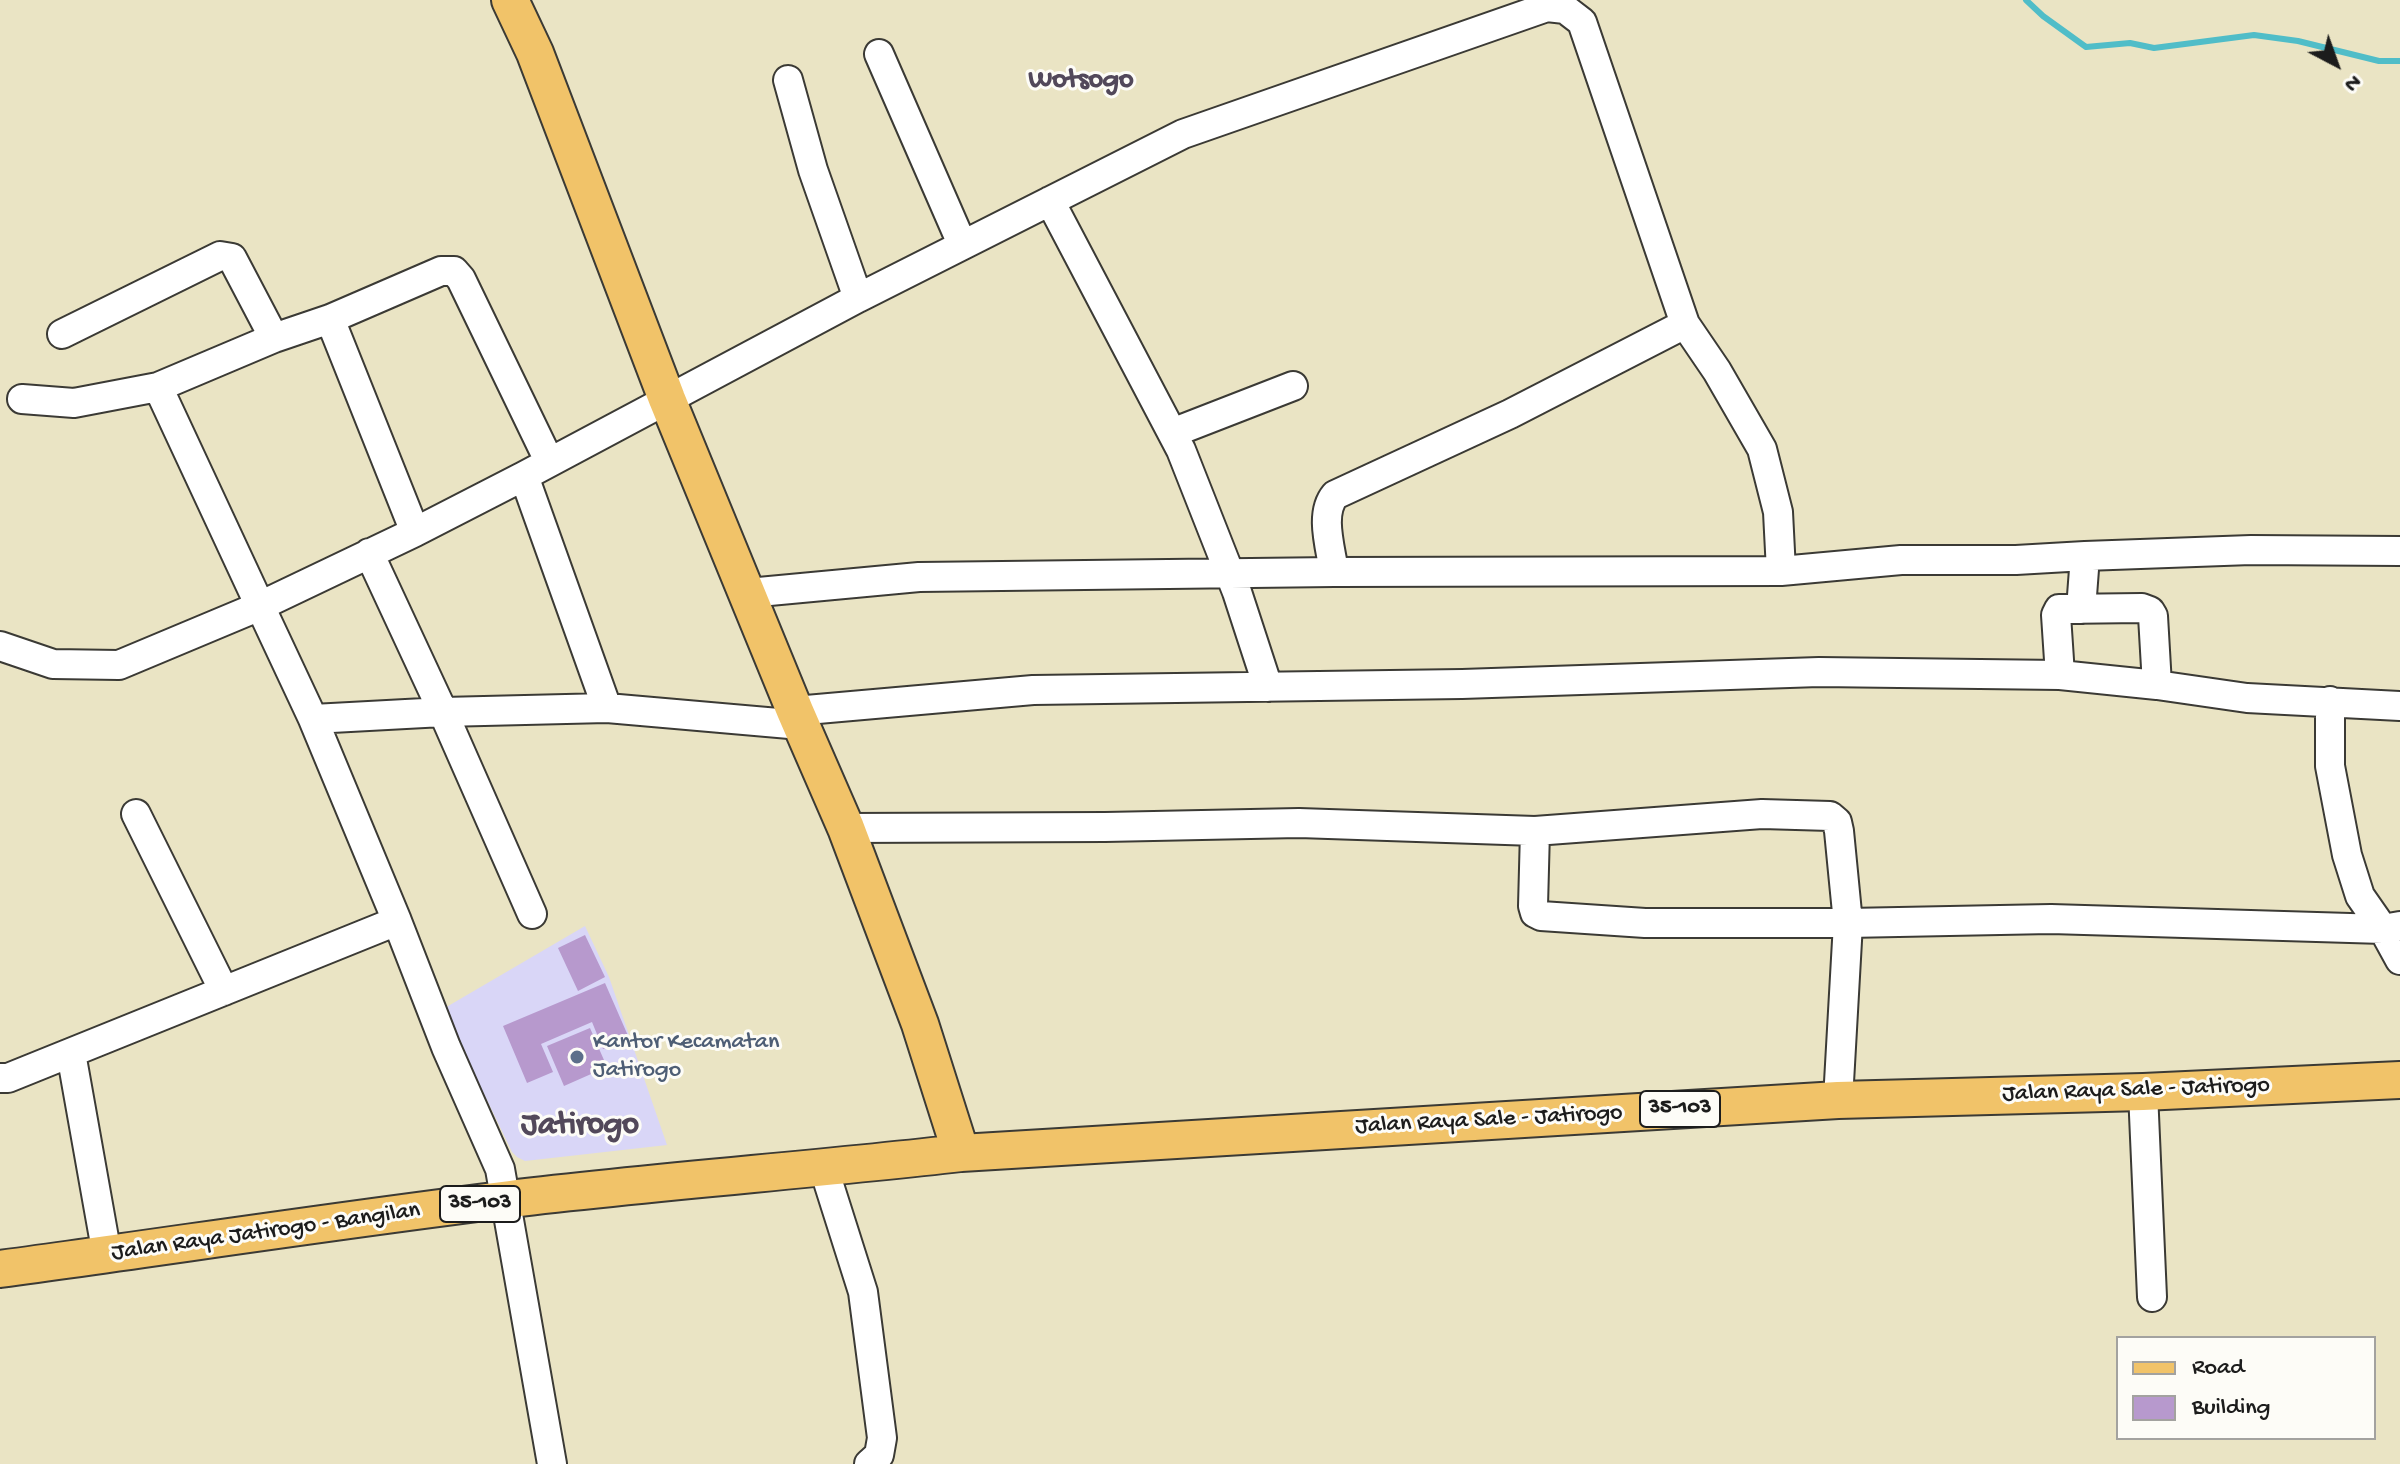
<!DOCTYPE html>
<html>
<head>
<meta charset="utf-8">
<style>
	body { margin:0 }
	#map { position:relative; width:2400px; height:1464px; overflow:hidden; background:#eae4c4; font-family:"Gochi Hand",sans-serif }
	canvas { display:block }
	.legend { position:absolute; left:2116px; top:1336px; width:260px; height:104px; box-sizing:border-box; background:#fdfcf7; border:2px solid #a3a29f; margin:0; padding:10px 14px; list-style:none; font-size:24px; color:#1c1c1c }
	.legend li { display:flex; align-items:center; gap:16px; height:40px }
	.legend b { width:40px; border:2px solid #a3a29f }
	.north { position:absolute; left:2296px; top:24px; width:80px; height:80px; -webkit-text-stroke:6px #fdfcf7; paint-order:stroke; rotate:139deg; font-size:22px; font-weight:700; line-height:32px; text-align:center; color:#1c1c1c }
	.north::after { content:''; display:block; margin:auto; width:28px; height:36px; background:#1c1c1c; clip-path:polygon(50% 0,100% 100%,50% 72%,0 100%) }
</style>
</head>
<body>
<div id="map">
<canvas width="2400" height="1464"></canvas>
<ul class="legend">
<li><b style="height:10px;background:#f1c369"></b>Road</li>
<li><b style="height:22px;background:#b799cd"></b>Building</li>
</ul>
<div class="north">N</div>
</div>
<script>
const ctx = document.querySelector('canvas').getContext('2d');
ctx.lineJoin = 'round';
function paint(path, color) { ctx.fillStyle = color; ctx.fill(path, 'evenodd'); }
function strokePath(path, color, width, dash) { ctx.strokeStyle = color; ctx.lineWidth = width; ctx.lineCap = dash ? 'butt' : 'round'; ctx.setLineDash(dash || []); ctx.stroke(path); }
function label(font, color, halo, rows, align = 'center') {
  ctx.font = font + ' "Gochi Hand",sans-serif'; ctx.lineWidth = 6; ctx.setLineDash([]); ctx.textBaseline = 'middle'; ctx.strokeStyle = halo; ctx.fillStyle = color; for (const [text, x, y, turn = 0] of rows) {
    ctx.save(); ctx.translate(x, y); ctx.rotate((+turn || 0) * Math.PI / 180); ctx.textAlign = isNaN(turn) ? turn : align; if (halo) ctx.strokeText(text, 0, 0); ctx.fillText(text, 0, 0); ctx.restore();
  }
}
const built = new Path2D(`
	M585,926l24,51 58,168 -142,16 -8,-4 -5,-5 -69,-143z`);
const stream = new Path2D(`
	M2026,0l17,16 43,31 44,-4 24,5 100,-13 44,6 81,20h21`);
const building = new Path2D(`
	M585,935l20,42 -27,14 -20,-43z
	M605,983l24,55 -26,11 -11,-27 -51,22 12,28 -26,11 -24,-57z
	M590,1028l17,39 -43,19 -17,-40z`);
const minor = new Path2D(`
	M879,54l83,190
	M788,80l25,90 45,128
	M1050,201l131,249 56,142 31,95
	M330,319l85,213
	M62,334l158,-78 12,2 42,80
	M22,399l52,4 84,-16 116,-49 56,-19 111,-48h13l7,8 88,182
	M1172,433l121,-47
	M524,476l83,232
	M369,553l74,159 89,202
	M2085,556l166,-6 149,1
	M1334,572c-3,-23 -15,-58 1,-77l175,-81 175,-90
	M748,593l171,-16 415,-5 447,-1 120,-11h115l69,-4 -4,53
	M0,646l53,18 66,1 141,-59 -102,-219
	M2060,675l-4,-60 3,-6 83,-1 8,3 3,5 4,69
	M2330,701v65l17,89 13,41 23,33 17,31
	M795,711l238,-21 429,-6 357,-12 241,3 97,10 90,13 153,8
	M313,719l130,-7 164,-4 194,17
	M136,814l88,177
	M846,828l259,-1 194,-4 236,8 227,-17 68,2 7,6 2,9 9,92 -10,177
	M1535,831l-2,75 2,7 6,3 104,7h203l203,-4 332,10 17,-3
	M71,1053l36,202
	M0,1078h8l389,-157
	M2143,1092l9,205
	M824,1169l39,123 19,146 -3,17 -10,9
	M552,1464l-52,-295 -54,-122 -49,-126 -84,-202 -53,-113 155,-74 109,-56 334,-178 325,-164 364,-127 18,2 17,13 103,302 32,47 45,78 16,63 3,59`);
const major = new Path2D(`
	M510,0l25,53 132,346 128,312 51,117 74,196 41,129
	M0,1269c170,-23 339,-49 510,-70 150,-18 301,-29 451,-46l877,-53 305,-8 257,-12`);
const markers = [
	[577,1057,8,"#5c6f8a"]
];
const shields = [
	[1680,1109,80],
	[480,1204,80]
];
const shieldNames = [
	["35-103",1680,1109],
	["35-103",480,1204]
];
const serviceNames = [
	["Kantor Kecamatan",593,1043],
	["Jatirogo",593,1071]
];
const streetNames = [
	["Jalan Raya Sale - Jatirogo",2136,1091,-2],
	["Jalan Raya Sale - Jatirogo",1489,1121,-3],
	["Jalan Raya Jatirogo - Bangilan",266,1233,-8]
];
const quarterNames = [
	["Wotsogo",1081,82]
];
const districtNames = [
	["Jatirogo",580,1127]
];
paint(built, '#d9d6f7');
strokePath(stream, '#50bdc8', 6);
paint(building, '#b799cd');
strokePath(minor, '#3b3a35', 32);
strokePath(major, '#3b3a35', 40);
strokePath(minor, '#fff', 28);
strokePath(major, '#f1c369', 36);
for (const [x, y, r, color] of markers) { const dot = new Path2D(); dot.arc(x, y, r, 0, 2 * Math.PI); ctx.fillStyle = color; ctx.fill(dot); strokePath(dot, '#fdfcf7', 3); }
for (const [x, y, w] of shields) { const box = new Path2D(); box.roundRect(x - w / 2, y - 18, w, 36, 6); ctx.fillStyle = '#fdfcf7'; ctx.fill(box); strokePath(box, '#1c1c1c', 2); }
label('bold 22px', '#1c1c1c', null, shieldNames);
label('24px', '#4e5e75', '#fdfcf7', serviceNames, 'left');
label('24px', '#1c1c1c', '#fdfcf7', streetNames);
label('bold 28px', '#52485a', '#fdfcf7', quarterNames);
label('bold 32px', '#52485a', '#fdfcf7', districtNames);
</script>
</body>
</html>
